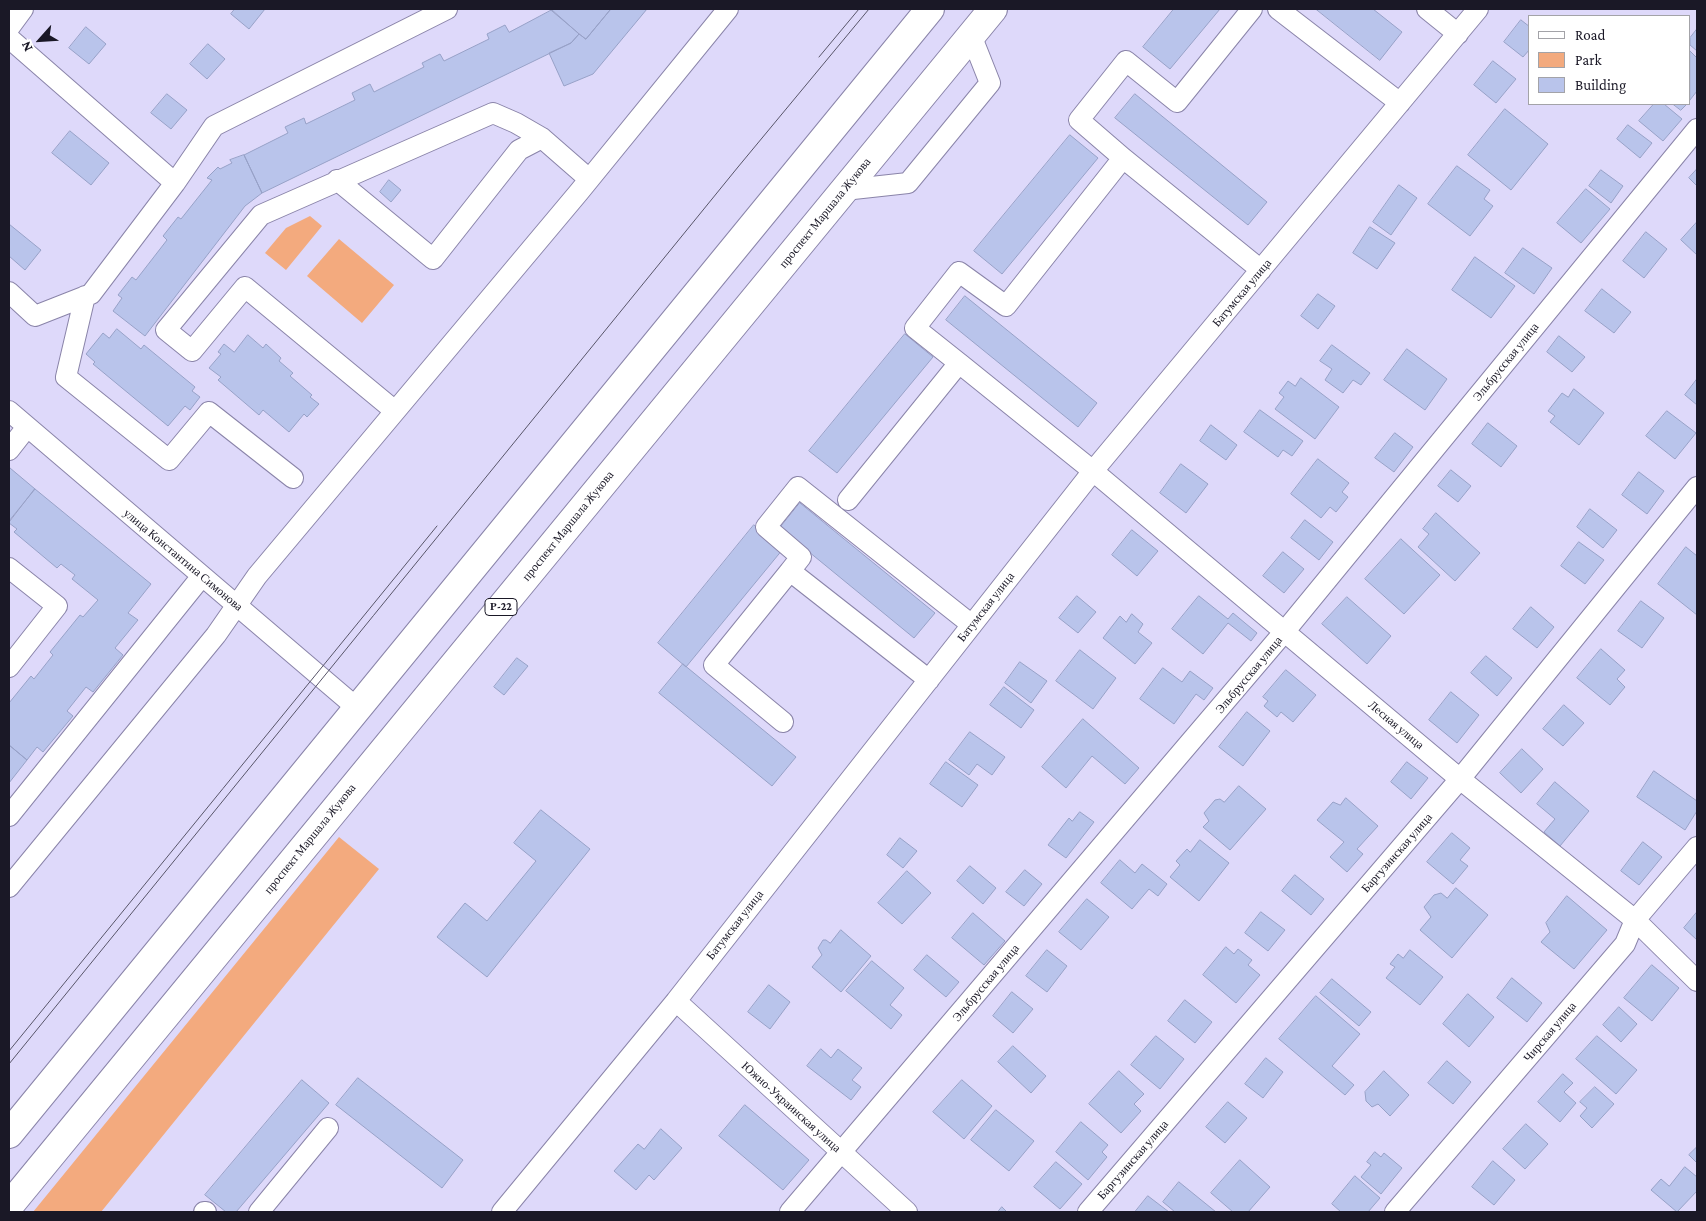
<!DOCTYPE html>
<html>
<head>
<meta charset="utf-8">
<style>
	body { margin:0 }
	#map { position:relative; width:1706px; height:1221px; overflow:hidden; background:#ded9fa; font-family:"Crimson Pro",serif }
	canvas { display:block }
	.frame { position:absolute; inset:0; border:10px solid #1a1826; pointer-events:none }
	.legend { position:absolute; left:1528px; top:15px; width:162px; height:90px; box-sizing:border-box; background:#fff; border:1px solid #a3a3a8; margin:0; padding:6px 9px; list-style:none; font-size:15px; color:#1a1826 }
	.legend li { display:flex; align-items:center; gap:10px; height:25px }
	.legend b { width:25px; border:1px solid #a3a3a8 }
	.north { position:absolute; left:15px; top:15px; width:50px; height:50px; -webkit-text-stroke:4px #fff; paint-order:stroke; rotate:244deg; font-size:14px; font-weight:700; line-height:20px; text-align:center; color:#1a1826 }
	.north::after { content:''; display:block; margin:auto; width:18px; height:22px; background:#1a1826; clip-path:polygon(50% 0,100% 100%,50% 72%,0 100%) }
</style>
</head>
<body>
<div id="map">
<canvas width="1706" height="1221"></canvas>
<div class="frame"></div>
<ul class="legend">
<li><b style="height:6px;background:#fff"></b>Road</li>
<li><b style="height:14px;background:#f3aa7e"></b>Park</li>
<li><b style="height:14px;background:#b9c4eb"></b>Building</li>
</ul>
<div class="north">N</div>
</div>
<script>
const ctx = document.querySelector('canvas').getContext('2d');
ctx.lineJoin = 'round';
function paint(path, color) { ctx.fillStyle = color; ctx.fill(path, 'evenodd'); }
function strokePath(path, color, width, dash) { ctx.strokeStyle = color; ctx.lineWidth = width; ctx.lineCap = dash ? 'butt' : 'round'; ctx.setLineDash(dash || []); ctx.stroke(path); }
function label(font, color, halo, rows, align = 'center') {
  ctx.font = font + ' "Crimson Pro",serif'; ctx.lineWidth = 4.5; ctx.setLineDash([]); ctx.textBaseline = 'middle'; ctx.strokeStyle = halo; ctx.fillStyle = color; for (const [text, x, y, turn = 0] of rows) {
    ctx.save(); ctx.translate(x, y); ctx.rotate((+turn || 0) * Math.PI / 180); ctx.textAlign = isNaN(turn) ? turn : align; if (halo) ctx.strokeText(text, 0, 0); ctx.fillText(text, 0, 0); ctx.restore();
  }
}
const green = new Path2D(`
	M310,216l12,10 -36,44 -21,-17 21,-25z
	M339,239l55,46 -32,38 -55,-47z
	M339,837l40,32 -278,343h-68z`);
const building = new Path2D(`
	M235,9h30l-16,20 -18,-15z
	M550,9h59l1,1 -24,29z
	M609,9h38l-54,65 -29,12 -15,-33 22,-10 8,-9 7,5 24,-29z
	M1174,9h46l-50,60 -27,-22z
	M1316,9h57l29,23 -22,28z
	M552,10l27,24 -8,9 -309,150 -18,-38 44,-22 -3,-6 19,-9 2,6 49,-24 -3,-7 18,-9 4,8 50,-25 -2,-4 18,-9 4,7 45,-22 -2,-5 18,-9 4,7z
	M1521,20l9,7v22l-7,8 -19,-15z
	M86,27l20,17 -17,20 -20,-16z
	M1697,29v22l-7,-6v-7z
	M208,44l17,15 -18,20 -17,-15z
	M1690,51l7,7v33l-7,9z
	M1493,61l23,18 -20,24 -22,-18z
	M167,94l20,16 -16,19 -20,-16z
	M1135,94l132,108 -19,23 -133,-107z
	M1654,104h10l18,15 -19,22 -24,-20z
	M1673,104h14l-6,6z
	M1505,109l43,35 -37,46 -43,-35z
	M1628,125l24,18 -12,15 -23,-19z
	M70,131l39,32 -18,22 -39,-32z
	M1070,135l28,23 -96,116 -28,-23z
	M244,155l18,38 -17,13 -100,130 -32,-25 9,-13 -4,-3 14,-18 4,3 31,-40 -4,-4 15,-19 3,2 31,-39 -5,-2 11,-11 2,2 12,-6 -2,-3z
	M1457,166l33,24 -6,9 9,7 -23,30 -42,-32z
	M1697,169v17l-8,-8z
	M1601,170l22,16 -12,17 -22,-17z
	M389,180l12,10 -10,12 -11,-10z
	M1399,185l18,13 -26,37 -18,-13z
	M1586,189l24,20 -29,34 -24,-20z
	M1697,222v33l-16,-15z
	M9,224l32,26 -16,20 -16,-14z
	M1370,227l25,16 -18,26 -24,-16z
	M1646,232l21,17 -23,29 -21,-17z
	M1523,248l29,20 -18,26 -29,-21z
	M1475,257l40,29 -24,32 -39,-28z
	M1602,289l29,23 -17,21 -29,-22z
	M1318,294l17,12 -17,23 -17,-13z
	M965,296l132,107 -19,24 -132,-107z
	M117,329l24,20 3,-4 51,42 -3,4 8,6 -10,13 -5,-4 -17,20 -75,-62 2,-2 -9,-8 17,-21 6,5z
	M905,334l28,23 -96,116 -28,-22z
	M248,335l15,13 3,-4 15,14 -2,3 14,12 -3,3 22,19 -2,2 9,7 -12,13 -3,-3 -15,18 -26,-22 -4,5 -41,-35 3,-3 -12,-9 12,-14 -3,-2 6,-8 10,8z
	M1559,336l26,21 -13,15 -25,-20z
	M1332,345l38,28 -9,12 -8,-5 -10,13 -18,-13 7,-11 -12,-8z
	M1407,349l40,30 -22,31 -41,-30z
	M1301,378l38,29 -24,32 -40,-30 9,-12 -5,-4 9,-12 7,5z
	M1697,379v26l-12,-10z
	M1574,389l30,24 -25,32 -29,-23 5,-6 -7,-5 14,-18 6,4z
	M1260,410l43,31 -11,15 -9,-6 -5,7 -34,-25z
	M1667,411l29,22 -21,26 -29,-23z
	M1488,423l29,23 -16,21 -29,-23z
	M1211,425l26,20 -11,15 -26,-19z
	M1395,433l18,14 -19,25 -19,-14z
	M1318,459l31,24 -7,9 6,5 -12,15 -6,-5 -9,11 -30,-24z
	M1181,464l27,20 -22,29 -26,-20z
	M10,468l25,21 -26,32v-51z
	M1451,470l20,16 -13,16 -20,-16z
	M1639,472l25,19 -17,23 -25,-19z
	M35,489l116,95 -23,29 10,7 -23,28 8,7 -30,37 -7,-5 -19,24 6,5 -30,36 -6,-5 -10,13 -18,-15v-42l22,-27 3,3 19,-24 -3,-3 30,-37 3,2 15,-17 -26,-21 3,-4 -14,-11 -4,4 -43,-36 3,-3 -8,-6z
	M800,503l135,110 -21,25 -122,-100 -21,1z
	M1590,509l27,21 -14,18 -26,-21z
	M1436,513l44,40 -25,28 -37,-34 11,-13 -6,-5z
	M1305,520l28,22 -14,18 -28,-22z
	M754,525l29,24 -97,118 -28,-24z
	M1132,530l26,21 -21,25 -25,-21z
	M1401,539l39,36 -36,39 -39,-35z
	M1579,542l25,18 -19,24 -24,-18z
	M1686,547l11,9v59l-39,-31z
	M1283,552l21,17 -20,24 -21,-17z
	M1077,596l19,16 -18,21 -19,-15z
	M1199,596l29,23 5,-6 24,20 -6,8 -23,-18 -25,31 -31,-25z
	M1347,597l44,39 -24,28 -45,-40z
	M1641,601l23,17 -22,30 -24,-17z
	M1531,607l23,20 -17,21 -24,-19z
	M1132,614l11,10 -5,8 14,11 -17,21 -32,-26 17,-22 6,6z
	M1601,649l24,21 -8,9 8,8 -15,18 -33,-27z
	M1080,650l36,28 -23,31 -37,-28z
	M1486,656l26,22 -15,18 -26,-23z
	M517,658l11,8 -24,29 -10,-8z
	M1020,662l27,19 -16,22 -26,-20z
	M683,664l113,93 -24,29 -113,-93z
	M1163,668l19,14 8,-11 23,17 -9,12 -8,-6 -22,30 -34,-25z
	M1286,670l30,25 -23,27 -12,-10 -4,5 -13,-11 4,-5 -5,-4z
	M1004,687l30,23 -13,18 -31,-23z
	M1451,692l28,23 -22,28 -28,-23z
	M1564,705l20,18 -21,23 -20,-17z
	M1247,712l23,19 -27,35 -24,-19z
	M1083,719l56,49 -14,16 -33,-28 -26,32 -24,-21z
	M970,732l35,25 -13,18 -15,-11 -8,11 -20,-15z
	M9,745l18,15 -18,23z
	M1522,749l21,20 -22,24 -21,-20z
	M946,762l32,23 -16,22 -32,-23z
	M1407,762l21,16 -17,21 -20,-17z
	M1654,771l43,30v10l-12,19 -48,-33z
	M1555,782l34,29 -29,35 -16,-14 11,-13 -18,-15z
	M1239,786l27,23 -36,41 -27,-23 6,-6 -5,-8 11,-13 5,-1 4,3z
	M1346,798l32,28 -21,23 6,5 -16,18 -17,-15 14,-15 -27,-22 16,-18 7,3z
	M541,810l49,39 -103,128 -50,-40 28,-34 22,18 49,-60 -22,-18z
	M1080,812l14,10 -28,36 -18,-13 21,-27 3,3z
	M1452,833l18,15 -10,12 8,6 -15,18 -26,-22z
	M900,838l17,13 -14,17 -16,-13z
	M1200,840l29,23 -30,38 -29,-24 10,-12 -4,-4 11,-12 3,3z
	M1643,842l19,15 -23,28 -18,-14z
	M1120,860l15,13 7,-9 25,20 -9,12 -9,-7 -17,20 -31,-26z
	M970,866l26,22 -13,16 -26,-23z
	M1025,870l17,14 -18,22 -18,-14z
	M907,871l24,22 -29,31 -24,-21z
	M1295,875l29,24 -13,16 -29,-24z
	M1456,888l32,27 -36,43 -32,-28 11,-13 -7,-10 10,-12 7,-2 6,5z
	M1567,896l40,34 -33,39 -33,-27 9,-10 -4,-9z
	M1087,899l22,18 -28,33 -22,-18z
	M1261,912l24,18 -17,21 -23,-18z
	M1697,912v28l-13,-12z
	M973,913l32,28 -21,24 -32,-27z
	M841,930l30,26 -30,36 -29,-25 10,-12 -4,-7 5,-8h3l4,3z
	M1226,947l8,7 4,-5 14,11 -4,5 12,10 -24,28 -33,-28z
	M1047,950l20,16 -20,26 -21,-16z
	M1410,950l33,27 -23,28 -34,-27 9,-11 -5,-3 8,-10 5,4z
	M927,955l32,27 -13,15 -32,-27z
	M872,961l32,27 -14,17 12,10 -11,14 -45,-38z
	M1652,965l27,23 -27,33 -28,-23z
	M1512,978l30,25 -15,19 -30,-24z
	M1332,979l39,33 -12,14 -39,-33z
	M769,985l21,17 -20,27 -22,-17z
	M1012,992l21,17 -20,24 -20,-17z
	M1468,994l26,23 -25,30 -26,-23z
	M1316,996l44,38 -28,32 22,19 -9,10 -66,-56z
	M1185,1000l27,22 -17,21 -27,-22z
	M1619,1007l18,17 -16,18 -18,-17z
	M1156,1036l28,23 -24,30 -29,-24z
	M1597,1036l40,34 -21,24 -40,-35z
	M1013,1046l33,30 -15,17 -33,-31z
	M821,1049l10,9 7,-9 24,19 -10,12 9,7 -10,13 -44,-34z
	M1266,1058l17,14 -20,26 -18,-14z
	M1447,1061l24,21 -18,22 -25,-21z
	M1119,1071l25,23 -10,10 7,7 -20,22 -32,-29z
	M1384,1071l25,24 -19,21 -12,-12 -6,3 -6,-6 -1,-9z
	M1563,1074l10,9 -9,9 12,11 -16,19 -22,-20z
	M358,1078l105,82 -21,28 -106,-83z
	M302,1080l27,23 -93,109h-10l-21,-17z
	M962,1080l30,26 -28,33 -31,-27z
	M1595,1087l19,17 -22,24 -12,-12 7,-8 -7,-6z
	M1228,1102l19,16 -22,25 -19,-16z
	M745,1105l64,55 -26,30 -64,-54z
	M996,1110l38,31 -25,30 -38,-31z
	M1081,1122l27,23 -6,7 5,5 -19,23 -32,-28z
	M1526,1124l22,20 -23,25 -22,-20z
	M661,1129l21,19 -28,32 -5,-5 -13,15 -22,-19 24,-27 6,5z
	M1697,1147v16l-8,-8z
	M1375,1152l6,5 3,-4 18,15 -21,26 -20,-17 10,-12 -4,-3z
	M1240,1160l30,27 -22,25h-15l-22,-19z
	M1493,1161l22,19 -21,25 -22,-18z
	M1056,1162l26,22 -22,25 -26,-22z
	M1685,1167l12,10v14l-20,21 -26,-22 10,-11 8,7z
	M1355,1176l25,22 -12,14h-27l-9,-8z
	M1179,1182l37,30h-41l-12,-10z
	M1148,1196l21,16h-34z
	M1002,1207l5,5h-9z`);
const minor = new Path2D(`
	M1278,9l122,94
	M1427,9l31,25
	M9,28l14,-19
	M9,38l166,145
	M1123,158l-44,-38 47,-59 51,41 75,-93
	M337,180l96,79 86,-109 23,-12
	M844,190l64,-7 82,-100 -19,-48
	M9,292l26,24 56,-22 84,-111 39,-57 233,-117
	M85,296l-19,81 103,83 40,-48 84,66
	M959,363l-44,-35 44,-56 47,34 117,-148 138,112
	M9,411l348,297
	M395,411l-150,-124 -53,64 -26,-21 95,-115 232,-102 23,10 26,15 47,41
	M9,450l18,-23
	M848,500l111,-137 134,108 367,308 175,141 62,61
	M9,568l48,38 -48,61
	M790,571l11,-14 -35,-30 32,-40 174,138
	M783,722l-69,-57 76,-94 139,109
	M9,816l193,-240
	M9,887l207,-252 41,-59 322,-384 149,-183
	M676,1001l231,211
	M204,1212h2
	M259,1212l69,-84
	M502,1212l174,-211 417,-530 385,-462
	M790,1212l495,-581 412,-502
	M1088,1212l372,-433 237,-292
	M1395,1212l230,-268 10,-24 62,-73`);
const highway = new Path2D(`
	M9,1134l921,-1125
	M9,1206l984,-1197`);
const tram = new Path2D(`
	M819,57l40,-48
	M9,1051l428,-525
	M9,1064l729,-897 131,-158`);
const shields = [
	[501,607,32]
];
const shieldNames = [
	["Р-22",501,607]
];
const streetNames = [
	["проспект Маршала Жукова",825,213,-51],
	["Батумская улица",1242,293,-50],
	["Эльбрусская улица",1506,362,-51],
	["проспект Маршала Жукова",568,526,-51],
	["улица Константина Симонова",183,560,40],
	["Батумская улица",986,607,-52],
	["Эльбрусская улица",1249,675,-50],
	["Лесная улица",1396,725,40],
	["проспект Маршала Жукова",310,839,-51],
	["Баргузинская улица",1397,853,-49],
	["Батумская улица",735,925,-52],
	["Эльбрусская улица",986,983,-50],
	["Чирская улица",1550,1032,-50],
	["Южно-Украинская улица",791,1107,42],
	["Баргузинская улица",1133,1160,-49]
];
paint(green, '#f3aa7e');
paint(building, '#b9c4eb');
strokePath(building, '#97a1c7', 1);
strokePath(minor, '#8a84a9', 22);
strokePath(highway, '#8a84a9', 30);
strokePath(minor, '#fff', 20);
strokePath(highway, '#fff', 28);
strokePath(tram, '#585569', 1);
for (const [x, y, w] of shields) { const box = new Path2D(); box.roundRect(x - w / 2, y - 8.5, w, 17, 4); ctx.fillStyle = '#fff'; ctx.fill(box); strokePath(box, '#1a1826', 1); }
label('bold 11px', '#1a1826', null, shieldNames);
label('12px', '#1a1826', '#fff', streetNames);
</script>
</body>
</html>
